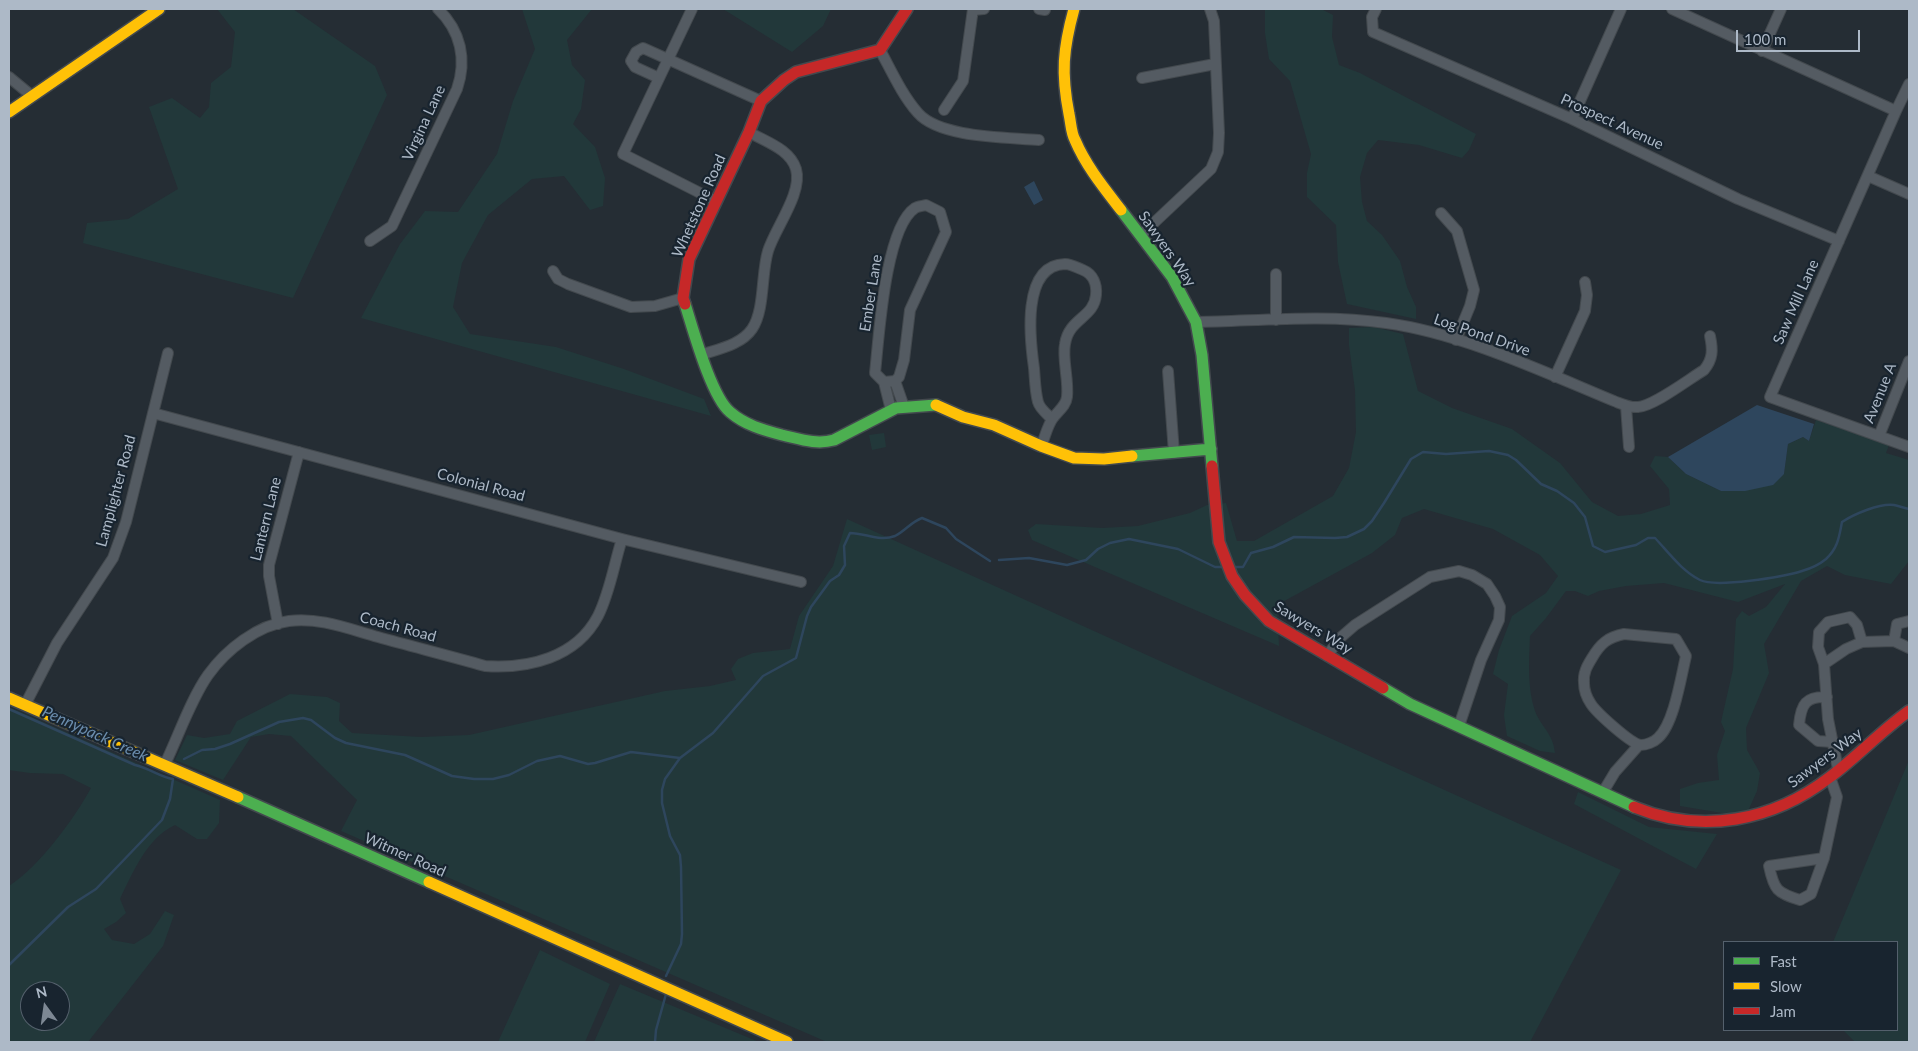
<!DOCTYPE html>
<html>
<head>
<meta charset="utf-8">
<style>
	body { margin:0 }
	#map { position:relative; width:1918px; height:1051px; overflow:hidden; background:#252d34; font-family:Lato,sans-serif }
	canvas { display:block }
	.frame { position:absolute; inset:0; border:10px solid #adb9c7; pointer-events:none }
	.legend { position:absolute; left:1723px; top:941px; width:175px; height:90px; box-sizing:border-box; background:#18242f; border:1px solid #54606c; margin:0; padding:6px 9px; list-style:none; font-size:15px; color:#adb9c7 }
	.legend li { display:flex; align-items:center; gap:10px; height:25px }
	.legend b { width:25px; border:1px solid #54606c }
	.north { position:absolute; left:20px; top:981px; width:50px; height:50px; box-sizing:border-box; background:#18242f; border:1px solid #54606c; border-radius:50%; rotate:346deg; font-size:14px; font-weight:700; line-height:20px; text-align:center; color:#adb9c7 }
	.north::after { content:''; display:block; margin:auto; width:18px; height:22px; background:#7d8894; clip-path:polygon(50% 0,100% 100%,50% 72%,0 100%) }
	.scale { position:absolute; left:1736px; top:30px; width:124px; height:22px; box-sizing:border-box; border:2px solid #adb9c7; border-top:0; padding-left:6px; font-size:15px; line-height:18px; white-space:nowrap; color:#adb9c7; -webkit-text-stroke:4px #18242f; paint-order:stroke }
</style>
</head>
<body>
<div id="map">
<canvas width="1918" height="1051"></canvas>
<div class="frame"></div>
<ul class="legend">
<li><b style="height:6px;background:#4caf50"></b>Fast</li>
<li><b style="height:6px;background:#ffc107"></b>Slow</li>
<li><b style="height:6px;background:#c62828"></b>Jam</li>
</ul>
<div class="north">N</div>
<div class="scale">100 m</div>
</div>
<script>
const ctx = document.querySelector('canvas').getContext('2d');
ctx.lineJoin = 'round';
function paint(path, color) { ctx.fillStyle = color; ctx.fill(path, 'evenodd'); }
function strokePath(path, color, width, dash) { ctx.strokeStyle = color; ctx.lineWidth = width; ctx.lineCap = dash ? 'butt' : 'round'; ctx.setLineDash(dash || []); ctx.stroke(path); }
function label(font, color, halo, rows, align = 'center') {
  ctx.font = font + ' Lato,sans-serif'; ctx.lineWidth = 4.5; ctx.setLineDash([]); ctx.textBaseline = 'middle'; ctx.strokeStyle = halo; ctx.fillStyle = color; for (const [text, x, y, turn = 0] of rows) {
    ctx.save(); ctx.translate(x, y); ctx.rotate((+turn || 0) * Math.PI / 180); ctx.textAlign = isNaN(turn) ? turn : align; if (halo) ctx.strokeText(text, 0, 0); ctx.fillText(text, 0, 0); ctx.restore();
  }
}
const green = new Path2D(`
	M217,9h76l82,57 12,29 -94,203 -210,-55 4,-20 41,-4 50,-30 -29,-82 23,-9 28,20 9,-11 2,-24 20,-16 4,-35z
	M522,9h70l-25,31 5,25 13,15 -4,29 -8,15 22,23 10,31 -2,28 -13,4 -26,-34 -32,3 -44,36 -26,48 -9,44 17,27 86,13 68,22 80,30 7,17 -350,-98 39,-74 25,-33 33,1 39,-58 16,-53 22,-52z
	M723,9h108l-8,17 -31,26z
	M1265,9h56l12,6 -1,22 7,28 21,8 116,61 -7,16 -7,8 -43,-13 -41,-5 -11,13 -7,24 2,25 5,19 15,14 18,26 7,26 9,20v12l-69,-15 -9,-42 -2,-37 -29,-28v-24l4,-19 -21,-73 -21,-22 -4,-26z
	M1374,327l29,7 15,57 34,17 60,21 48,34 32,39 26,14 23,-2 29,-9 -1,-16 -19,-23 5,-10 13,1 18,17 35,17 63,-17 4,-30 15,-7 6,4 7,-21 73,25 -3,8 23,7v101l-18,23 -46,-9 -18,-9 -26,15 -37,63 5,29 -23,55 1,22 13,23 -3,18 -9,20 -20,3 -48,-8v-17l18,-6 21,-3 -2,-25 8,-24 -4,-9 12,-53 3,-50 6,-8 7,5 17,-9 19,-23 -47,18 -74,-19 -38,3 -27,5 -11,5 -13,-5h-9l-20,27 -16,18c-1,25 -3,51 5,75 6,16 18,22 20,42l-15,-2 -33,-15 -3,-21 4,-31 -15,-10 6,-24 13,-34 34,-23 12,-17 -18,-21 -47,-26 -69,-20 -22,9 -7,17 -23,18 -95,52 2,41 -247,-106 -4,-10 8,-6 66,4 36,-2 52,-13 17,-8 19,-2 11,38h17l79,-45 16,-28 7,-36 -1,-42 -6,-45v-17z
	M884,433l2,14 -14,3 -3,-15z
	M847,519l774,351 -91,172h-703l-486,-211 16,-31 -66,-64 -22,-2 -18,3 -28,43 -48,-20 12,-25 17,3 26,-4 7,-13 53,-27 37,3 13,6 -1,18 13,12 69,4 48,-2 196,-44 45,-5 26,-6 -5,-11 7,-10 15,-6 37,-4 9,-33 34,-50z
	M9,707l211,93 -1,23 -12,16h-10l-22,-14c-28,13 -42,47 -55,74l6,14 -10,9 -12,7 8,11 22,4 16,-10 15,-23 9,4 -11,31 -75,96h-79v-156c30,-19 65,-67 82,-98l-28,-14 -33,-1 -21,-3zM30,991h30v30h-30z
	M1909,760v282h-54l-12,-12h54v-88h-64z
	M1578,792l71,35 68,7 -21,35 -122,-65z
	M540,950l70,34 -25,58h-87z
	M620,984l139,58h-165z`);
const water = new Path2D(`
	M1034,181l9,19 -9,5 -10,-18z
	M1757,405l57,19 -5,17 -6,-4 -15,7 -4,30 -11,11 -28,6h-24l-35,-17 -18,-17z`);
const stream = new Path2D(`
	M999,560l30,-2 38,7 19,-5 12,-11 12,-6 19,-4 49,10 37,18h8
	M1233,567h10l8,-14 22,-6 21,-10 41,1 12,-1 17,-8 8,-8 12,-18 27,-44 12,-7 23,2 43,-3 19,4 8,5 25,24 16,7 17,12 11,14 8,29 12,6 31,-7 12,-7h7c14,15 27,33 45,42 16,8 83,-3 102,-9 7,-2 18,-7 24,-12 12,-11 13,-22 16,-37 12,-8 38,-19 52,-17 5,1 10,3 15,4
	M9,709l126,56c14,3 25,12 38,14l-3,20 -8,21 -66,69 -28,18 -59,58
	M184,759l18,-9 13,-1 15,-5 49,-22 24,-4 8,2 24,18 11,5 59,12 47,21 22,3h19l16,-4 28,-14 23,-5 28,8 7,-1 36,-11 49,6
	M666,976l15,-32 1,-10 -1,-67 -1,-12 -10,-19 -8,-33v-13l3,-11 15,-21 33,-25 50,-57 33,-18 11,-42 4,-9 19,-26 9,-6 6,-10 -1,-19 6,-13c15,0 30,9 45,3 10,-5 16,-14 27,-18l24,10 10,11 34,22
	M655,1042l1,-12 10,-36`);
const street = new Path2D(`
	M692,9l-69,145 93,47
	M1039,9l6,1
	M1376,9l-4,8 1,15 199,87 166,80 101,42
	M1672,9l224,102
	M973,10l11,-1
	M880,50c11,20 22,45 38,63 22,25 88,24 121,27
	M1762,51l19,-42
	M9,77l23,19
	M659,78l-24,-11 -4,-6 5,-9 7,-4 118,53
	M1142,78l73,-14
	M1909,84l-13,27 -126,286 139,50
	M944,110l19,-29 10,-72
	M1572,119l49,-110
	M1868,176l41,18
	M926,205l14,7 6,20 -36,78 -6,50 -5,17 -4,4 -11,1 -9,-9c4,-36 10,-145 40,-165 3,-2 8,-2 11,-3z
	M1441,213l16,18 17,59 -4,16 -14,34
	M1141,235l70,-66 7,-17 1,-19 -5,-112 -4,-12
	M370,241l22,-15 65,-137c10,-29 4,-58 -19,-80
	M553,271l5,8 10,5 63,23 24,-1 28,-8
	M1276,320v-46
	M1196,322c63,-1 127,-8 190,1 75,10 158,49 228,78 8,3 16,7 24,6 16,-1 51,-28 66,-37 9,-11 9,-20 6,-34
	M701,355c17,-6 40,-10 51,-26 13,-19 9,-55 16,-78 7,-23 35,-58 28,-82 -6,-20 -30,-27 -47,-37
	M1168,371l6,82
	M1555,377l30,-66 2,-16 -2,-13
	M895,381l9,26
	M884,382l7,28
	M1626,406l3,41
	M153,413l469,126 179,43
	M1879,436l30,-75
	M1041,446c4,-8 6,-20 12,-28 5,-7 13,-12 14,-21 2,-17 -5,-38 -2,-53 4,-26 29,-26 31,-49 1,-11 -3,-21 -13,-25 -5,-2 -12,-6 -18,-6 -44,1 -35,76 -31,104 1,11 1,23 4,34 2,7 9,12 14,17
	M278,624l-9,-48v-11l30,-113
	M1624,634l52,5 10,17c-5,21 -12,68 -28,82 -4,4 -12,7 -17,7 -10,-1 -44,-32 -50,-41 -4,-6 -7,-14 -7,-21 -1,-10 3,-17 8,-25 8,-14 16,-21 32,-24z
	M1894,641l3,-17 12,-3
	M1327,656l13,-18 15,-13 75,-48 29,-6 13,4 15,9 8,12 5,11 -1,13 -18,40 -22,66
	M1824,664l22,-15 16,-7 32,-1 15,7
	M1827,697c-21,-1 -26,7 -28,28l19,16 15,1
	M25,705l32,-62 56,-85 13,-36 42,-169
	M165,764c13,-27 26,-65 43,-89 18,-25 49,-50 81,-54 30,-4 60,8 89,16 36,10 72,19 107,29 43,3 91,-8 113,-50 12,-24 16,-52 24,-77
	M1838,769l-10,-50 -4,-55 -6,-17 1,-15 9,-10 22,-5 7,8 5,17
	M1603,792l12,-20 24,-27
	M1824,858l-55,8c5,24 8,27 31,34l11,-6 13,-36 13,-61 -7,-20`);
const fast = new Path2D(`
	M1121,210l51,67 24,45 6,33 10,111
	M685,304c8,25 26,92 45,108 15,13 33,18 52,23 18,4 34,10 52,5l62,-32 40,-3
	M1132,456l79,-7
	M1383,688l27,16 224,103
	M238,797l191,85`);
const slow = new Path2D(`
	M1074,9c-11,40 -13,64 -5,105 2,9 2,19 6,26 11,26 29,48 46,70
	M9,112l150,-103
	M936,405l27,12 31,8 47,21 33,12 30,1 28,-3
	M9,698l229,99
	M429,882l358,160`);
const jam = new Path2D(`
	M685,304l-2,-6 6,-39 60,-127 12,-31 23,-21 12,-8 84,-22 27,-41
	M1212,466l7,76 13,34 13,19 24,26 114,67
	M1634,807c68,28 139,14 196,-30 28,-21 51,-46 79,-66`);
const streetNames = [
	["Prospect Avenue",1612,122,25],
	["Virgina Lane",424,123,-65],
	["Whetstone Road",699,206,-66],
	["Sawyers Way",1167,249,55],
	["Ember Lane",871,293,-81],
	["Saw Mill Lane",1796,302,-66],
	["Log Pond Drive",1482,335,19],
	["Avenue A",1880,393,-68],
	["Colonial Road",481,485,15],
	["Lamplighter Road",116,491,-75],
	["Lantern Lane",266,519,-76],
	["Coach Road",398,627,15],
	["Sawyers Way",1313,628,31],
	["Sawyers Way",1825,758,-37],
	["Witmer Road",405,855,24]
];
const waterNames = [
	["Pennypack Creek",95,734,24]
];
paint(green, '#22383a');
paint(water, '#2e465d');
strokePath(stream, '#2e465d', 2.5);
strokePath(street, '#43494e', 12);
strokePath(fast, '#43494e', 14);
strokePath(slow, '#43494e', 14);
strokePath(jam, '#43494e', 14);
strokePath(street, '#545b62', 10);
strokePath(fast, '#4caf50', 11);
strokePath(slow, '#ffc107', 11);
strokePath(jam, '#c62828', 11);
label('15px', '#adb9c7', '#18242f', streetNames);
label('italic 16px', '#6b8dad', '#18242f', waterNames);
</script>
</body>
</html>
